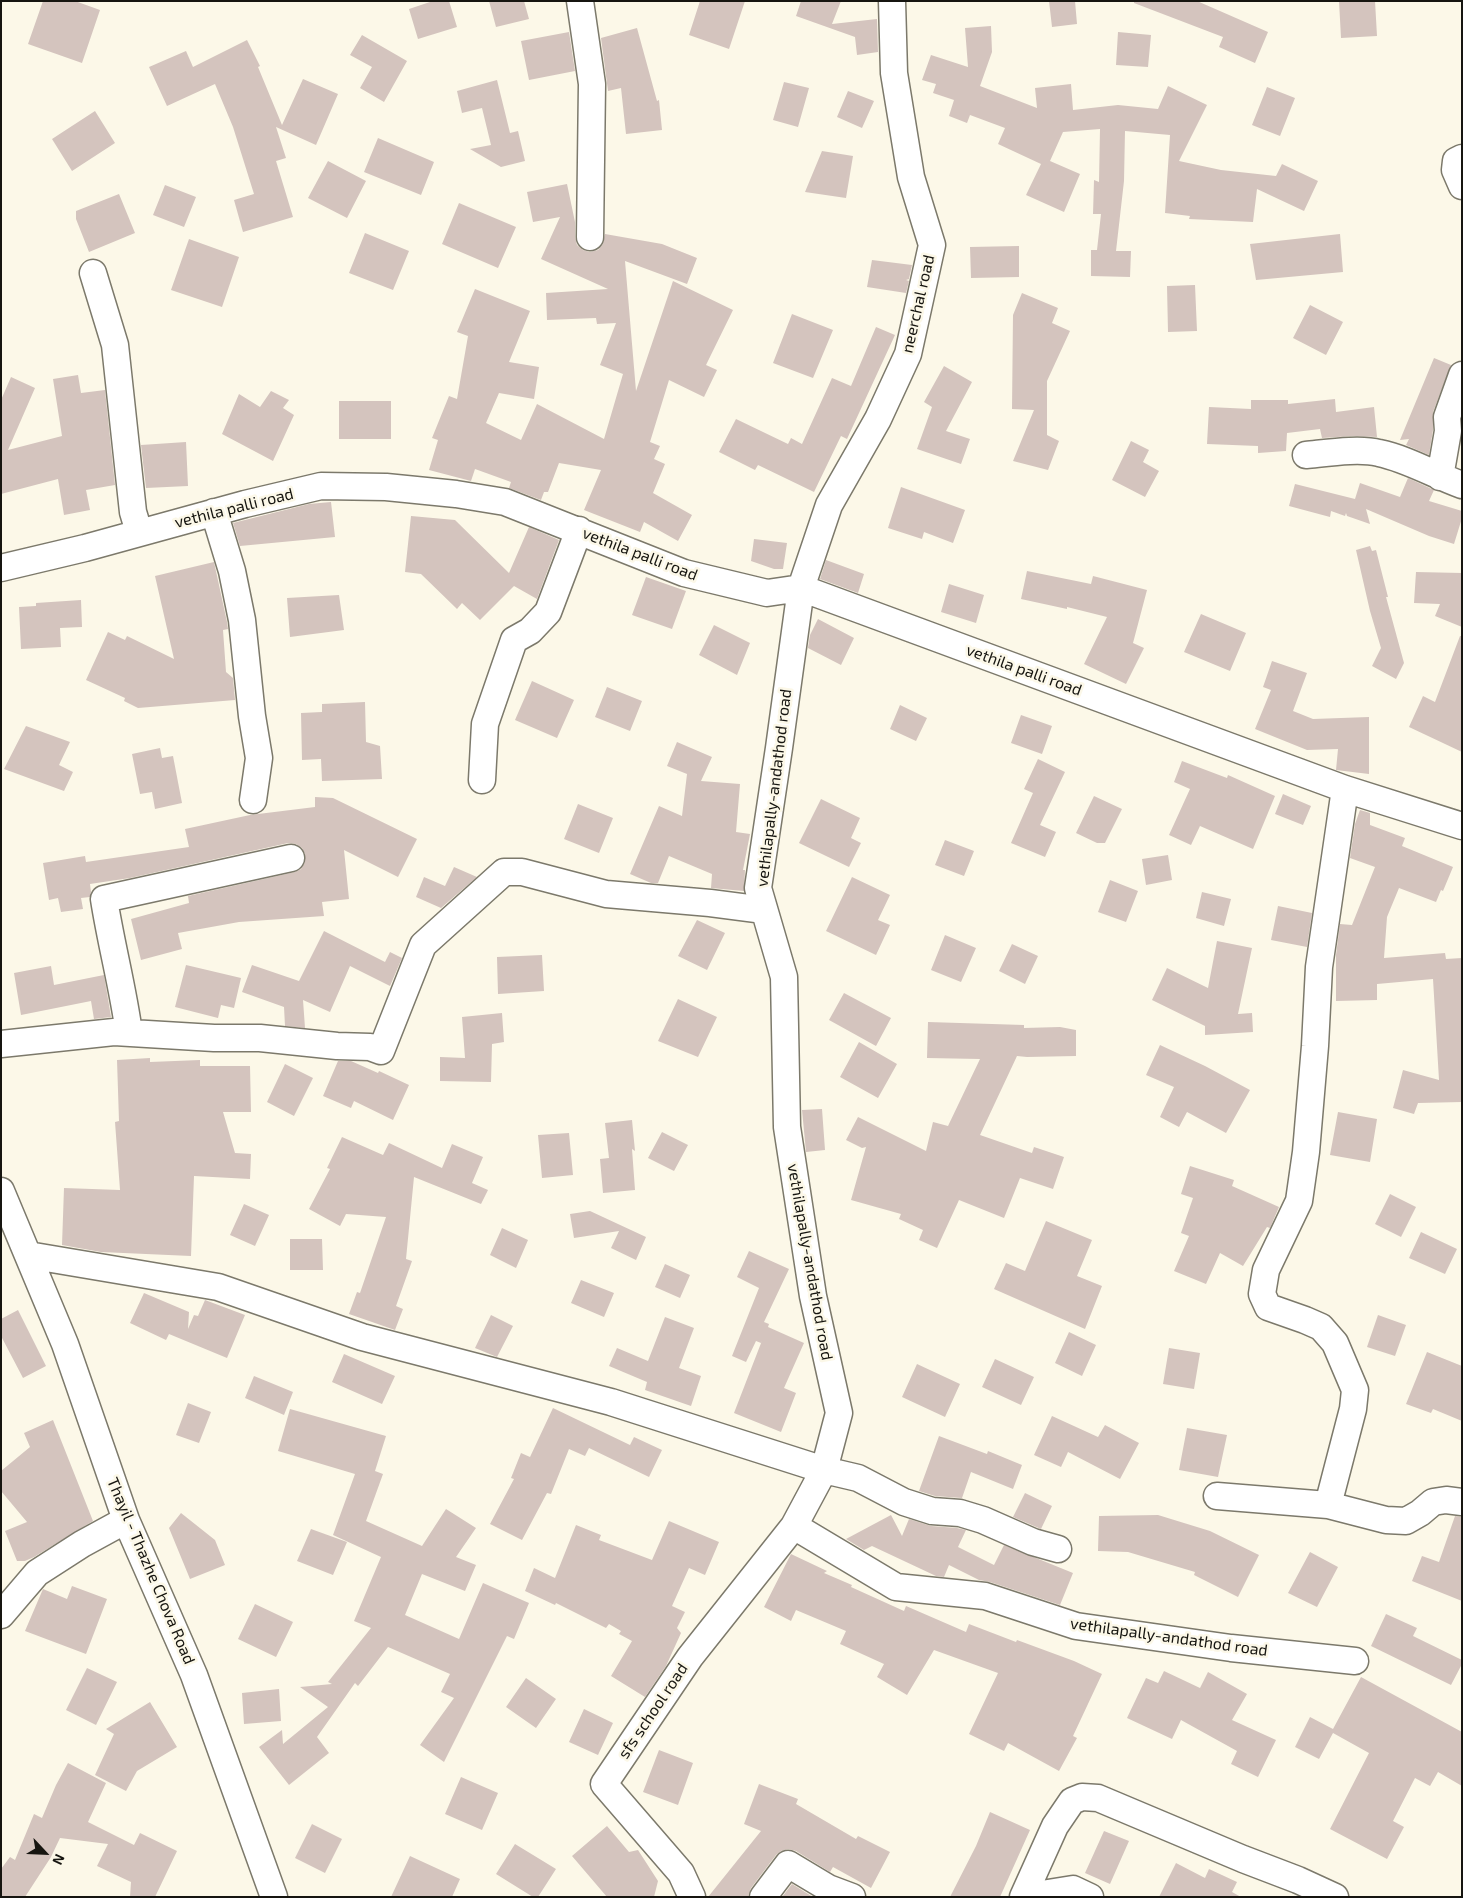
<!DOCTYPE html>
<html>
<head>
<meta charset="utf-8">
<style>
	body { margin:0 }
	#map { position:relative; width:1463px; height:1898px; overflow:hidden; background:#fcf8e8; font-family:"Exo 2",sans-serif }
	canvas { display:block }
	.frame { position:absolute; inset:0; border:2px solid #161510; pointer-events:none }
	.north { position:absolute; left:20px; top:1828px; width:50px; height:50px; -webkit-text-stroke:4px #fcf8e8; paint-order:stroke; rotate:115deg; font-size:14px; font-weight:700; line-height:20px; text-align:center; color:#161510 }
	.north::after { content:''; display:block; margin:auto; width:18px; height:22px; background:#161510; clip-path:polygon(50% 0,100% 100%,50% 72%,0 100%) }
</style>
</head>
<body>
<div id="map">
<canvas width="1463" height="1898"></canvas>
<div class="frame"></div>
<div class="north">N</div>
</div>
<script>
const ctx = document.querySelector('canvas').getContext('2d');
ctx.lineJoin = 'round';
function paint(path, color) { ctx.fillStyle = color; ctx.fill(path, 'evenodd'); }
function strokePath(path, color, width, dash) { ctx.strokeStyle = color; ctx.lineWidth = width; ctx.lineCap = dash ? 'butt' : 'round'; ctx.setLineDash(dash || []); ctx.stroke(path); }
function label(font, color, halo, rows, align = 'center') {
  ctx.font = font + ' "Exo 2",sans-serif'; ctx.lineWidth = 5; ctx.setLineDash([]); ctx.textBaseline = 'middle'; ctx.strokeStyle = halo; ctx.fillStyle = color; for (const [text, x, y, turn = 0] of rows) {
    ctx.save(); ctx.translate(x, y); ctx.rotate((+turn || 0) * Math.PI / 180); ctx.textAlign = isNaN(turn) ? turn : align; if (halo) ctx.strokeText(text, 0, 0); ctx.fillText(text, 0, 0); ctx.restore();
  }
}
const building = new Path2D(`
	M43,1h32l25,9 -18,53 -54,-19z
	M433,1h16l8,26 -39,12 -9,-30z
	M489,1h35l5,18 -33,8z
	M700,1h45l-16,48 -40,-14z
	M801,1h40l-9,23 45,-5 1,33 -21,3 -2,-18 -59,-21z
	M1049,1h26l2,23 -25,3z
	M1134,1h63l71,31 -13,31 -36,-16 4,-10 -89,-34z
	M1339,1h36l2,35 -36,2z
	M991,26l1,26 -12,34 57,22 -2,-20 36,-4 2,26 45,-5 40,4 10,-23 39,19 -28,56 42,9 55,6 6,-12 36,17 -14,30 -47,-22 -4,33 -64,-3 1,-3 -25,-3 5,-78 -45,-4 -1,50 -8,70h15l-1,26 -39,-1v-26h6l4,-36h-8l1,-34 5,2 1,-53 -37,3 -13,29 30,13 -16,38 -38,-17 15,-31 -43,-20 7,-16 -35,-13 -3,8 -18,-7 5,-16 -21,-7 3,-9 -14,-4 9,-25 37,12 -3,-39z
	M637,28l20,73 2,-1 3,30 -36,4 -5,-46 -13,3 -7,-53z
	M569,32l6,39 -46,9 -8,-39z
	M1118,32l33,3 -3,32 -32,-2z
	M362,35l45,26 -23,41 -24,-14 12,-21 -22,-12z
	M247,40l13,26 -2,1 24,58 21,-46 35,15 -22,51 -40,-18 10,31 -10,3 17,56 -50,15 -9,-32 20,-6 -21,-67 -18,-43 -48,22 -18,-39 37,-16 7,16z
	M497,80l13,53 8,-2 7,30 -24,6 -31,-18 21,-4 -9,-37 -20,5 -5,-22z
	M784,82l25,6 -11,39 -25,-7z
	M1267,87l28,11 -15,38 -28,-11z
	M848,91l26,10 -12,27 -25,-11z
	M95,111l20,32 -43,28 -20,-32z
	M378,138l56,24 -13,33 -57,-23z
	M822,151l31,5 -7,42 -41,-6z
	M328,161l38,20 -19,37 -39,-20z
	M567,184l8,38v15l2,8 6,5 7,2 8,-2 5,-6 2,-10 57,10 35,14 -10,26 -62,-23 11,130 37,-110 60,29 -27,55 11,5 -13,27 -35,-17 -19,62 10,4 -6,13 11,5 -12,29 39,22 -14,26 -34,-19 -4,10 -56,-22 17,-40 -42,-7 -11,29h-4l-3,8 -32,-12 2,-6 -36,-13 -4,12 -42,-11 9,-30 -6,-2 17,-42 8,3 11,-63 -11,-4 18,-43 55,22 -21,51 30,5 -5,32 -35,-6 -13,30 35,17 16,-36 67,35 19,-65 -23,-9 16,-42 -19,1 -1,-6 -49,2 -1,-27 62,-4 -67,-30 19,-42 -27,5 -6,-30z
	M165,185l31,12 -12,30 -31,-12z
	M119,194l16,39 -46,19 -13,-33v-8z
	M459,203l57,24 -18,41 -56,-24z
	M365,233l44,18 -16,39 -44,-17z
	M1340,234l3,38 -87,8 -6,-36z
	M189,239l50,18 -17,50 -51,-17z
	M1019,246v31l-48,1 -1,-31z
	M872,260l40,5 -3,14 -3,1 3,1 -3,12 -39,-6z
	M1195,285l2,46 -29,1 -1,-46z
	M1022,293l36,15 -6,15 18,8 -23,50v54l12,6 -11,29 -35,-9 21,-51 -22,-1 1,-94z
	M1310,305l33,17 -17,33 -33,-17z
	M792,314l41,16 -20,48 -40,-15z
	M876,327l19,8 -48,104 -6,-3 -27,56 -56,-27 -3,5 -36,-18 17,-33 52,25 3,-6 11,6 30,-66 19,8z
	M1434,358l17,7 -18,47v18l-4,25 -23,-10 3,-6 -9,1z
	M944,366l28,16 -26,49 24,8 -9,25 -44,-15 15,-42 -8,-5z
	M78,375l3,18 24,-3 10,95 -29,5 4,20 -26,5 -6,-36 -57,15v-94l10,-23 24,11 -27,62 54,-14 -9,-57z
	M271,391l18,9 -6,8 11,7 -21,46 -51,-27 17,-40 21,13z
	M1335,399l1,13 38,-5 3,30 -24,-1 -31,2 -2,-9 -33,4 -1,18 -28,2v-7l-51,-2 2,-37 42,2v-9h37v4z
	M339,401h52v38h-52z
	M1131,441l18,9 -6,12 16,9 -14,26 -33,-17z
	M186,442l2,44 -42,2 -5,-43z
	M1408,478l26,12 -5,11 33,10v7l-8,26 -25,-8 -63,-27 4,15 -23,-8 -1,-3 -1,3 -14,-5 -1,6 -41,-11 6,-22 60,15 5,-16 40,14z
	M901,487l64,23 -12,33 -29,-11 -2,7 -34,-11z
	M331,502l4,35 -95,9 -7,-23 76,-19z
	M411,516l44,4 54,53 20,-46 30,13 -22,59 -23,-13 -34,34 -18,-17 -5,6 -36,-35 -16,-2z
	M754,539l33,4 -4,26h-9l-23,-8z
	M1370,546l2,5 4,-1 12,47h-2l18,66 -8,16 -24,-13 9,-18 -11,-37 -14,-61z
	M826,560l38,14 -6,19 -38,-14z
	M214,562l13,60 1,7 -5,1 3,42 7,6 2,22 -97,8 -14,-7 1,-3 -39,-18 22,-48 17,8 2,-4 47,23 -19,-83z
	M1027,571l64,13 2,-8 54,14 -14,53 11,5 -18,36 -42,-20 23,-47 -40,-10v2l-46,-10z
	M1416,572l46,1v54l-27,-11 5,-12 -26,-1z
	M646,577l40,14 -14,38 -40,-14z
	M949,584l35,11 -8,28 -35,-11z
	M339,595l5,35 -54,7 -3,-39z
	M81,600l1,27 -22,1 1,19 -40,2 -2,-42 17,-1v-3z
	M1201,614l45,19 -16,38 -46,-19z
	M818,619l36,19 -13,27 -33,-17 2,-13z
	M714,625l36,18 -13,32 -38,-20z
	M1460,636h2v116l-53,-25 14,-31 12,6z
	M1272,661l35,12 -14,38 20,8 56,-2v57l-33,-4 2,-21 -31,1 -52,-21 16,-39 -8,-3z
	M532,681l42,19 -17,38 -42,-18z
	M607,687l35,14 -12,30 -35,-14z
	M365,702l1,40 14,4 2,33 -60,2 -1,-22 -19,1 -1,-47 21,-1v-8z
	M900,705l27,13 -11,23 -26,-12z
	M1021,715l31,11 -10,28 -31,-11z
	M26,726l44,16 -11,23 14,7 -9,19 -60,-22z
	M677,742l35,15 -11,24 39,3 -4,48 14,2 -7,36h2l-1,21 -33,-3 1,-14 -43,-18 -11,27h-7l-21,-9 29,-68 23,10 5,-42 -20,-8z
	M160,748l2,10 11,-2 9,47 -27,6 -3,-17 -12,2 -8,-40z
	M1038,759l27,13 -25,53 16,7 -11,25 -34,-14 22,-50 -9,-4z
	M1182,761l45,17 1,-3 47,21 -22,53 -53,-23 -9,19 -22,-10 21,-46 -16,-7z
	M1283,794l28,12 -8,19 -28,-11z
	M1094,796l28,13 -17,34h-8l-21,-10z
	M315,797l18,1 84,41 -19,38 -54,-27 5,49 -27,3 2,14 -85,6 -61,11 4,16 -41,11 -10,-41 58,-16 -1,-7 107,-24 6,-3 4,-7v-8l-3,-6 -6,-4 -8,-1 -158,35 -40,6 1,8 -1,5 -9,1 2,11 -22,3 -3,-14 -9,2 -6,-37 42,-7 1,6 103,-15 -4,-18 65,-14 65,-8z
	M821,799l39,19 -9,20 10,5 -12,24 -50,-24z
	M578,804l35,14 -14,35 -35,-14z
	M1360,810l10,3v12l35,13 -3,8 51,21 -10,24 -2,-1 -5,12 -37,-14 -12,29 -3,41 61,-5 1,6 16,-1v144l-44,1 -4,11 -21,-6 10,-38 36,10 -6,-101 -56,5v16l-41,1v-46l4,-31 12,1 23,-58 -25,-9 5,-34z
	M945,840l29,11 -10,25 -29,-11z
	M1168,855l4,25 -26,5 -4,-26z
	M454,867l23,10 -36,31 -25,-11 8,-20 21,9z
	M852,877l38,18 -12,25 12,5 -14,30 -50,-24z
	M1110,880l28,11 -12,31 -28,-10z
	M1202,892l29,7 -7,27 -28,-8z
	M1278,906l34,7 -5,34 -36,-7z
	M697,920l28,13 -18,37 -29,-14z
	M324,931l61,31 5,-10 12,6 -12,28 -40,-20 -20,46 -27,-12 2,28 -20,-2 -1,-19 -42,-15 10,-27 47,16z
	M945,935l31,13 -15,34 -30,-12z
	M1217,941l35,7 -14,66 14,-1 1,19 -48,3v-9l-53,-26 15,-32 41,20z
	M1012,944l26,12 -13,28 -26,-13z
	M542,955l2,36 -46,3 -1,-37z
	M186,965l55,13 -7,30 -13,-3 -3,13 -43,-11z
	M51,966l3,19 50,-10 7,42 -17,2 -3,-18 -70,14 -7,-42z
	M844,993l47,25 -15,28 -47,-26z
	M678,999l39,18 -19,40 -40,-16z
	M502,1013l2,29 -12,2 -1,38 -51,-1v-24l25,1 -3,-41z
	M928,1022l96,3v3l36,-1 16,3v26l-49,1 -10,-1 -37,79 52,18 2,-6 30,10 -11,32 -33,-11 -16,40 -45,-18 -22,48 -18,-8 4,-10 -24,-11 2,-5 -50,-14 15,-53 -4,1 -16,-8 12,-23 68,34 7,-29 15,4 32,-67 -53,-1z
	M859,1042l38,22 -19,34 -38,-21z
	M1160,1045l45,21 45,24 -24,43 -39,-21 -8,15 -19,-10 14,-30 -28,-12z
	M150,1058v4l50,-2v6h50l1,46h-28l12,41 16,1 -1,25 -56,-3 -3,80 -90,-4 -39,-7 2,-57 56,2 -5,-68 4,-1 -2,-61z
	M338,1061h13l27,12 1,-2 30,14 -16,35 -39,-19 -3,7 -28,-12z
	M285,1064l28,14 -19,38 -27,-14z
	M822,1109l3,41 -19,2 -4,-42z
	M1338,1112l39,7 -7,43 -40,-7z
	M632,1120l3,31 -3,-2 3,41 -32,3 -3,-34 9,-1 -4,-35z
	M662,1132l26,13 -14,26 -26,-13z
	M569,1133l4,42 -31,3 -4,-43z
	M342,1137l41,18 6,-12 53,25 10,-24 31,13 -11,26 16,7 -7,14 -67,-27 -8,82 6,2 -16,45 7,3 -8,21 -46,-16 8,-22 3,1 26,-76 -40,-3 -6,12 -31,-17 21,-40 -3,-1z
	M1190,1166l44,14 -2,6 47,21 -9,21 -3,-1 -24,39 -23,-13 -14,31 -32,-13 15,-35 -8,-3 12,-35 -12,-4z
	M1390,1194l26,13 -15,30 -26,-13z
	M244,1204l25,11 -14,31 -25,-11z
	M590,1211l56,26 -10,23 -25,-12 8,-17 -45,7 -4,-24z
	M1046,1221l46,19 -15,36 25,10 -17,43 -91,-40 12,-26 19,8z
	M502,1228l26,12 -12,28 -26,-13z
	M1421,1232l36,17 -12,25 -36,-16z
	M290,1239h32l1,31h-33z
	M749,1251l40,18 -25,53 5,2 -1,3 36,16 -20,45 12,5 -15,39 -47,-19 29,-75 -2,5 -5,-2 -10,21 -14,-6 27,-68 -22,-11z
	M665,1264l25,11 -10,23 -25,-11z
	M581,1280l33,13 -10,24 -33,-14z
	M144,1293l45,19 -1,17 6,-14 4,1 7,-16 40,15 -18,43 -58,-24 -3,6 -36,-17z
	M18,1310l28,56 -23,12 -22,-42v-17z
	M491,1315l22,11 -16,31 -22,-9z
	M1378,1315l28,10 -11,31 -28,-9z
	M665,1317l29,11 -15,40 22,8 -10,30 -46,-16 2,-8 -38,-16 8,-18 31,13z
	M1069,1332l27,13 -14,31 -27,-13z
	M1169,1348l31,5 -6,36 -31,-5z
	M1427,1352l35,14v55l-29,-12 -2,4 -25,-9z
	M344,1354l51,22 -13,28 -50,-22z
	M995,1359l39,18 -13,28 -39,-18z
	M917,1364l43,20 -15,33 -43,-20z
	M254,1376l39,16 -9,23 -39,-17z
	M188,1403l23,9 -12,31 -23,-8z
	M553,1408l77,37 4,-8 28,13 -13,27 -60,-29 -4,8 -16,-7 -18,45 -4,-1 -25,47 -32,-16 24,-45 -3,-1 10,-25 9,4z
	M290,1409l96,27 -11,35 8,3 -17,47 56,25 24,-37 30,19 -20,29 20,8 -11,26 -43,-17 -17,41 54,24 24,-56 46,20 -15,36 -7,-3 -63,126 -24,-17 34,-47 -13,-6 9,-18 -62,-27 -30,39 -3,-3 -38,54 12,16 -40,32 -30,-38 23,-17 1,14 45,-37 -28,-20 32,-3 -4,-2 43,-54 -17,-7 27,-64 -48,-22 22,-61 -77,-23z
	M1052,1416l46,21 7,-12 34,18 -19,36 -52,-27 -7,15 -27,-12z
	M53,1420l40,101 -59,36 -9,4h-8l-12,-30 22,-9 -26,-31v-20l29,-24 -6,-14z
	M1187,1428l40,7 -9,42 -39,-7z
	M939,1436l48,18 1,-3 34,14 -9,24 -42,-17 -9,26 -27,-2 -16,-5z
	M1025,1493l27,13 -11,23 -28,-12z
	M181,1513l34,27 10,25 -35,14 -21,-51z
	M891,1515l11,21 7,-17 22,7 26,2 9,2 -8,17 36,18 10,-20 69,28 -13,32 -70,-23 -11,-2 -30,-15 -5,12 -8,-1 -64,-30 -8,4 -18,-11z
	M1158,1515l52,16 49,24 -21,42 -44,-22 1,-3 -67,-20 -30,-1 1,-35z
	M1455,1516l7,1v84l-50,-20 10,-25 17,6z
	M669,1521l50,21 -14,33 -16,-7 -17,38 13,6 -8,16 4,5 -15,33 -21,31 -34,-21 21,-35 -13,-7 2,-3 -12,-7 -3,4 -50,-25 -1,2 -30,-14 9,-23 21,10 21,-53 25,10 -2,5 53,20z
	M311,1529l36,13 -14,33 -36,-14z
	M1310,1552l28,15 -21,40 -29,-14z
	M791,1554l36,17 -3,2 28,12 -1,2 53,24 2,-5 60,26 3,-8 47,18 1,-2 57,21 28,13 -29,62 4,2 -18,33 -51,-28 -4,8 -35,-17 29,-61 -64,-23 -27,45 -30,-18 7,-13 -44,-20 6,-13 -50,-21 -5,11 -27,-14z
	M72,1586l35,13 -21,55 -61,-23 18,-42 24,10z
	M255,1604l38,18 -17,35 -38,-18z
	M1386,1614l31,14 -4,8 49,24v4l-11,21 -80,-39z
	M87,1668l30,14 -21,43 -30,-15z
	M1164,1671l36,17 8,-16 39,22 -15,26 44,20 -18,37 -27,-13 6,-13 -56,-31 -9,19 -45,-21 19,-40 12,5z
	M1361,1677l101,55v54l-24,-14 -8,14 -15,-8 -22,43 11,6 -17,32 -57,-30 39,-76 -36,-20 -14,26 -24,-12 15,-30 23,12z
	M526,1678l30,21 -20,29 -30,-21z
	M279,1689l2,32 -37,3 -2,-31z
	M150,1702l27,45 -40,24 -11,20 -31,-16 19,-41 -8,-5z
	M584,1709l29,14 -15,32 -29,-13z
	M659,1750l34,13 -15,42 -35,-13z
	M68,1763l38,20 -18,39 46,23 6,-12 37,18 -22,46h-25l1,-15 -34,-16 11,-22 -48,-6 -9,19 -26,40h-24v-28l9,-12 5,3 19,-46 8,4 14,-33z
	M461,1777l37,16 -16,37 -37,-16z
	M759,1784l39,15 -2,5 60,35 2,-3 32,16 -19,36 -38,-21 -3,5 -34,-21 -8,-2 -7,2 -5,4 -25,33 -3,9h-40l53,-66 -17,-7z
	M990,1812l40,18 -30,67h-50l26,-51z
	M312,1824l30,15 -17,34 -30,-15z
	M607,1826l22,26 9,-2 20,31 -4,16h-47l-35,-41z
	M1104,1831l25,10 -19,43 -25,-11z
	M515,1844l41,25 -18,28h-5l-37,-23z
	M410,1856l50,23 -8,18h-61z
	M1176,1863l29,15 4,-9 28,13 -5,10 9,5h-82z
	M792,1884l21,13h-31z`);
const minor = new Path2D(`
	M580,1l12,83 -2,153
	M892,1l2,72 17,104 21,68 -24,109 -30,65 -49,86 -28,83 -22,160 -21,140 26,89 3,150 26,169 26,117 -15,57 -30,56 102,61 89,9 91,30 155,22 124,13
	M1462,158l-6,3 -1,9 7,16
	M93,273l22,72 18,167 6,20
	M1306,455c21,-2 53,-7 73,-2 29,6 55,22 83,32
	M1440,477l8,-46 -1,-14 15,-42
	M214,512l18,59 10,49 10,96 7,42 -6,42
	M1,568l84,-20 160,-44 76,-18 65,1 70,7 49,8 179,71 83,20 34,-5 544,201 117,37
	M482,780l3,-56 29,-84 16,-9 18,-19 31,-82
	M129,1033c-6,-45 -18,-89 -25,-134l187,-41
	M1,1044l113,-12 100,6h46l77,8 33,1 11,4 42,-106 81,-73h18l84,22 104,9 54,7
	M1,1191l64,153 61,176 68,155 80,222
	M28,1255l190,32 144,50 249,65 213,68 34,8 46,24 28,9 28,2 23,7 50,22 25,7
	M1217,1496l111,9 58,15 20,1 14,-8 13,-11 13,-2 16,2
	M1328,1505l25,-96 2,-19 -20,-47 -14,-16 -16,-7 -37,-13 -6,-13 4,-24 33,-69 7,-49 9,-106 4,-79 26,-178
	M1,1615l36,-42 45,-29 44,-24
	M692,1897l-11,-24 -77,-89 86,-127 104,-131
	M763,1897l25,-33 40,24 24,9
	M1023,1897l32,-71 17,-25 10,-4 16,1 145,61 55,21 37,17
	M1023,1897l50,-8 17,8`);
const streetNames = [
	["neerchal road",918,304,-77],
	["vethila palli road",234,508,-14],
	["vethila palli road",640,554,21],
	["vethila palli road",1024,670,20],
	["vethilapally-andathod road",774,788,-83],
	["vethilapally-andathod road",810,1262,80],
	["Thayil - Thazhe Chova Road",151,1571,67],
	["vethilapally-andathod road",1169,1637,8],
	["sfs school road",653,1711,-56]
];
paint(building, '#d4c4be');
strokePath(minor, '#7c796b', 29);
strokePath(minor, '#fff', 26);
label('16px', '#161510', '#fcf8e8', streetNames);
</script>
</body>
</html>
